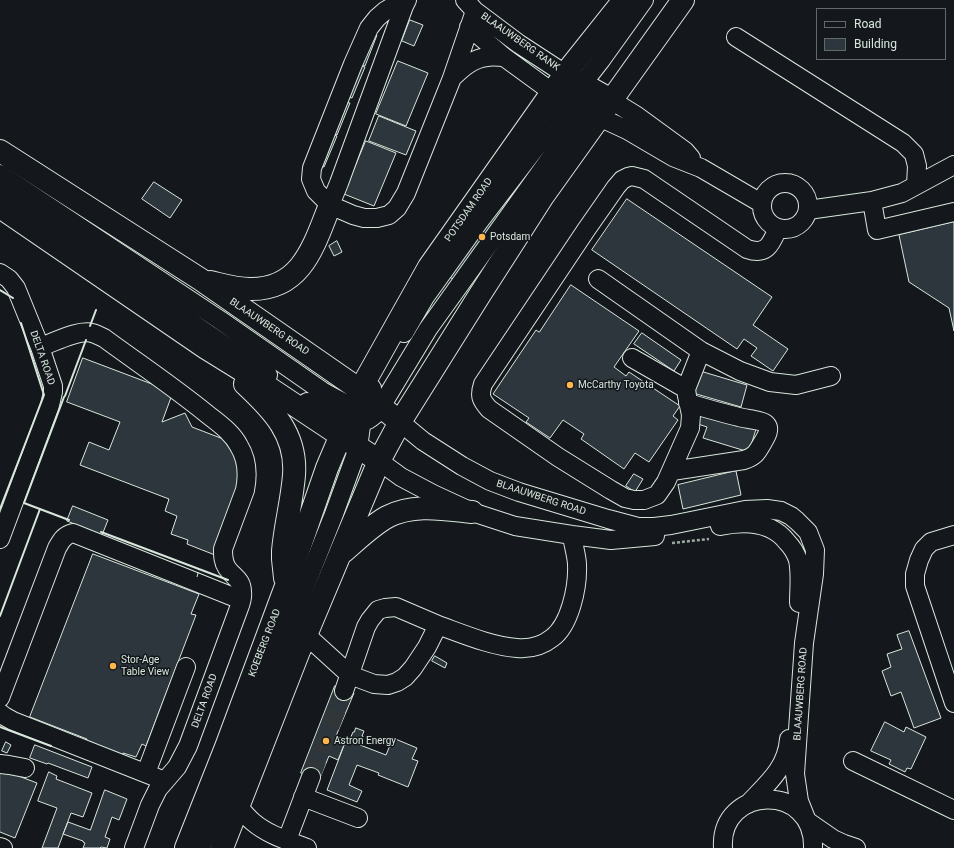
<!DOCTYPE html>
<html>
<head>
<meta charset="utf-8">
<style>
	body { margin:0 }
	#map { position:relative; width:954px; height:848px; overflow:hidden; background:#14181c; font-family:Roboto,sans-serif }
	canvas { display:block }
	.legend { position:absolute; left:816px; top:8px; width:130px; height:52px; box-sizing:border-box; background:#14181c; border:1px solid #626a69; margin:0; padding:5px 7px; list-style:none; font-size:12px; color:#d8e6dc }
	.legend li { display:flex; align-items:center; gap:8px; height:20px }
	.legend b { width:20px; border:1px solid #626a69 }
</style>
</head>
<body>
<div id="map">
<canvas width="954" height="848"></canvas>
<ul class="legend">
<li><b style="height:5px;background:#14181c"></b>Road</li>
<li><b style="height:11px;background:#2c363c"></b>Building</li>
</ul>
</div>
<script>
const ctx = document.querySelector('canvas').getContext('2d');
ctx.lineJoin = 'round';
function paint(path, color) { ctx.fillStyle = color; ctx.fill(path, 'evenodd'); }
function strokePath(path, color, width, dash) { ctx.strokeStyle = color; ctx.lineWidth = width; ctx.lineCap = dash ? 'butt' : 'round'; ctx.setLineDash(dash || []); ctx.stroke(path); }
function label(font, color, halo, rows, align = 'center') {
  ctx.font = font + ' Roboto,sans-serif'; ctx.lineWidth = 3; ctx.setLineDash([]); ctx.textBaseline = 'middle'; ctx.strokeStyle = halo; ctx.fillStyle = color; for (const [text, x, y, turn = 0] of rows) {
    ctx.save(); ctx.translate(x, y); ctx.rotate((+turn || 0) * Math.PI / 180); ctx.textAlign = isNaN(turn) ? turn : align; if (halo) ctx.strokeText(text, 0, 0); ctx.fillText(text, 0, 0); ctx.restore();
  }
}
const building = new Path2D(`
	M410,20l13,5 -9,21 -12,-5z
	M373,33l4,2 -12,31 -4,-2z
	M398,61l30,12 -22,53 -30,-12z
	M360,66l5,1 -13,31 -4,-1z
	M345,102l5,1 -13,32 -4,-2z
	M379,116l37,15 -10,24 -37,-14z
	M332,134l5,2 -13,31 -4,-1z
	M366,141l30,12 -22,53 -30,-12z
	M154,182l28,18 -12,18 -28,-19z
	M504,199l8,5 -56,77 -8,-5z
	M627,199l145,98 -19,28 35,24 -15,22 -22,-15 6,-8 -13,-9 -7,10 -145,-99z
	M954,222v109l-5,-23 -40,-26 -10,-47z
	M337,241l5,11 -8,4 -5,-10z
	M571,285l68,46 -25,36 12,9 3,-4 51,34 -7,10 5,4 -29,42 -14,-9 -11,16 -43,-30 3,-5 -21,-14 -13,18 -24,-16 3,-4 -36,-24 43,-64 3,2z
	M642,333l39,27 -7,11 -40,-27z
	M83,358l90,34 -11,30 23,-9 7,14 39,15 11,41 -27,72 -28,-11 1,-4 -17,-6 6,-18 -12,-5 4,-12 -89,-34 9,-23 20,8 11,-28 -53,-20z
	M700,371l47,14 -6,22 -48,-14z
	M699,412l57,17 -7,23 -46,-14 4,-11 -12,-4z
	M736,471l5,24 -58,14 -5,-24z
	M634,474l9,5 -8,13 -9,-6z
	M73,506l35,14 -6,15 -35,-14z
	M93,554l106,40 -8,20 5,1 -50,131 -4,-2 -6,13 -13,-4 -3,7 -36,-13 3,-8 -57,-22z
	M909,631l32,87 -27,10 -13,-36 -10,4 -9,-25 9,-4 -4,-13 15,-5 -5,-14z
	M435,656l12,7 -2,5 -13,-7z
	M335,686l19,7 -18,43 10,4 -8,20 -9,-4 -10,24 -18,-7z
	M885,722l19,10 2,-5 20,10 -15,32 -4,-1 -2,4 -16,-8 2,-4 -20,-9z
	M356,728l8,3 -2,5h1l-3,9 26,10 7,-17 24,10 -5,11 6,2 -10,26 -30,-12 1,-2 -22,-8 -8,20 13,6 -5,11 -30,-12 19,-50 7,2 1,-2 -4,-1 3,-7h1z
	M6,742l5,3 -4,8 -5,-2z
	M35,745l57,22 -4,11 -40,-15 -1,1 -17,-6z
	M0,769l37,14 -22,55 -15,-6z
	M49,772l8,4 -1,3 36,14 -9,24 -12,-4 -13,35h-16l15,-40 -19,-7z
	M105,790l22,9 -8,21 -7,-3 -7,20 5,2 -3,9 -6,-1 -1,1h-17l2,-5 -2,-1v-1l-20,-7 5,-12 22,8z`);
const minorTunnel = new Path2D(`
	M311,777l33,-86`);
const path = new Path2D(`
	M672,543l37,-4`);
const minor = new Path2D(`
	M403,0l-18,11 -8,7 -8,10 -16,36 -41,104 -1,11 5,12 14,14 23,10 11,3h13l12,-3 8,-7 9,-15 46,-115 23,-67
	M465,0l10,11 44,33 46,30
	M469,27l35,30 48,35
	M736,37l167,106 11,11 3,12 -1,19
	M452,78c10,-10 21,-20 36,-21 5,-1 11,0 16,0
	M611,100l26,16 48,35 6,7
	M599,117l28,13 46,27 28,11 60,35
	M0,174l220,146 102,71c7,4 28,16 36,15 2,0 4,-1 6,-2
	M762 206a23 23 0 1 1 46 0a23 23 0 1 1-46 0Z
	M0,192l268,183
	M872,201l5,29 77,-18
	M330,205l9,-22 65,-177 3,-6
	M808,210l64,-9 30,-8 52,-28
	M0,273l9,6 7,9 24,59 13,39v6l-3,13 -50,134
	M598,279l103,72 39,20 30,11 26,3 35,-9
	M404,333l21,-36 53,-74 75,-98 16,-24 32,-41 43,-60
	M40,347c13,-4 39,-18 52,-14 4,1 8,3 12,5 34,25 70,49 103,76 11,9 25,18 32,32 8,13 9,29 6,44l-22,59c0,7 0,13 4,19 6,9 15,11 15,24 1,6 -1,11 -3,16l-51,138 -11,21 -19,22 -8,16 -16,43
	M701,351l-15,38 1,7 4,19 -1,13 -24,54 -9,13 -13,5h-10l-9,-2 -14,-8 -53,-33 -69,-48c-8,-9 -10,-13 -6,-25l103,-154 30,-43 6,-7 6,-3 4,-1 12,3 103,70c20,7 24,-5 31,-21
	M632,358l54,31
	M307,402c14,9 36,22 54,20 6,0 11,-5 16,-9l51,-84 139,-194 24,-37
	M400,422l23,19 39,25 28,15 29,11 89,27 30,8h16l17,-2 74,-15 22,-1 14,2 10,5 6,5 11,11 7,18 -1,24 -10,69 -8,116 -1,15 4,27 8,20 26,18 11,5 12,4
	M379,461l22,16 32,17 39,18 43,14 57,9 39,5 44,-4
	M672,471l72,-11c12,-4 13,-8 19,-18 3,-5 8,-13 3,-18 -4,-4 -20,-5 -27,-7 -17,-4 -34,-9 -51,-14
	M720,526c24,-5 51,-5 67,16 5,5 9,12 11,18 3,14 1,29 1,43
	M954,535l-23,7 -7,7 -5,11 -4,14v12l39,117
	M438,625c25,9 53,21 79,23 12,1 25,-2 35,-10 18,-13 26,-51 25,-73 0,-9 -4,-20 -5,-30
	M306,635l44,40 24,9 14,1 9,-3 8,-5 8,-9 14,-21 11,-22 -42,-18 -11,1 -7,2 -8,10 -4,7 -22,64
	M0,698l57,-150c4,-7 7,-13 16,-15l168,67
	M0,713l4,3 9,5 152,60
	M853,761l101,49
	M0,764l9,1 16,3
	M146,773l40,-106
	M303,797l55,21
	M748,804c19,-20 39,-36 41,-65
	M238,806c5,6 10,12 15,16 15,13 36,19 54,26
	M287,840l24,-63
	M0,847l3,1
	M201,848l133,-334 24,-66 6,-44 8,-16
	M723,848c-4,-63 92,-66 90,0`);
const major = new Path2D(`
	M565,74l46,26
	M552,92l47,25
	M0,151l200,128 160,111 40,32
	M0,207l206,141 42,26 131,87
	M210,282c13,3 26,7 40,7 52,1 64,-44 80,-84
	M245,384c28,26 52,51 49,91 -2,26 -9,51 -11,76v8l2,19
	M343,552c14,-12 28,-26 44,-35 26,-14 57,-8 85,-5
	M186,848l40,-101 60,-161 41,-118 33,-78 69,-123 136,-193 59,-74
	M222,848l77,-197 7,-16 73,-174 21,-39 79,-126 64,-100 140,-196`);
const fence = new Path2D(`
	M197,577l2,-8`);
const wall = new Path2D(`
	M0,290l13,8
	M90,326l6,-16
	M65,396l21,-56
	M64,397l-40,106 45,17
	M0,509l44,-114 -23,-72
	M101,532l127,48
	M0,616l40,-107
	M0,727l51,19`);
const markers = [
	[482,237,4,"#ffb74d"],
	[570,385,4,"#ffb74d"],
	[113,666,4,"#ffb74d"],
	[326,741,4,"#ffb74d"]
];
const streetNames = [
	["BLAAUWBERG RANK",520,42,35],
	["POTSDAM ROAD",469,210,-55],
	["BLAAUWBERG ROAD",269,327,34],
	["DELTA ROAD",42,358,71],
	["BLAAUWBERG ROAD",541,498,18],
	["KOEBERG ROAD",265,643,-69],
	["BLAAUWBERG ROAD",801,694,-86],
	["DELTA ROAD",205,701,-70]
];
const poiNames = [
	["Potsdam",490,237],
	["McCarthy Toyota",578,385],
	["Stor-Age",121,660],
	["Table View",121,672],
	["Astron Energy",334,741]
];
paint(building, '#2c363c');
strokePath(building, '#d8e6dc', 1);
strokePath(minorTunnel, '#313739', 18, [18, 9]);
strokePath(minor, '#d8e6dc', 20);
strokePath(major, '#d8e6dc', 24);
strokePath(path, '#9da8a2', 2.5, [3, 2]);
strokePath(minor, '#14181c', 18);
strokePath(major, '#14181c', 22);
strokePath(fence, '#d8e6dc', 1, [5, 2]);
strokePath(wall, '#d8e6dc', 2);
for (const [x, y, r, color] of markers) { const dot = new Path2D(); dot.arc(x, y, r, 0, 2 * Math.PI); ctx.fillStyle = color; ctx.fill(dot); strokePath(dot, '#14181c', 1.5); }
label('10px', '#d8e6dc', '#14181c', streetNames);
label('10px', '#d8e6dc', '#14181c', poiNames, 'left');
</script>
</body>
</html>
